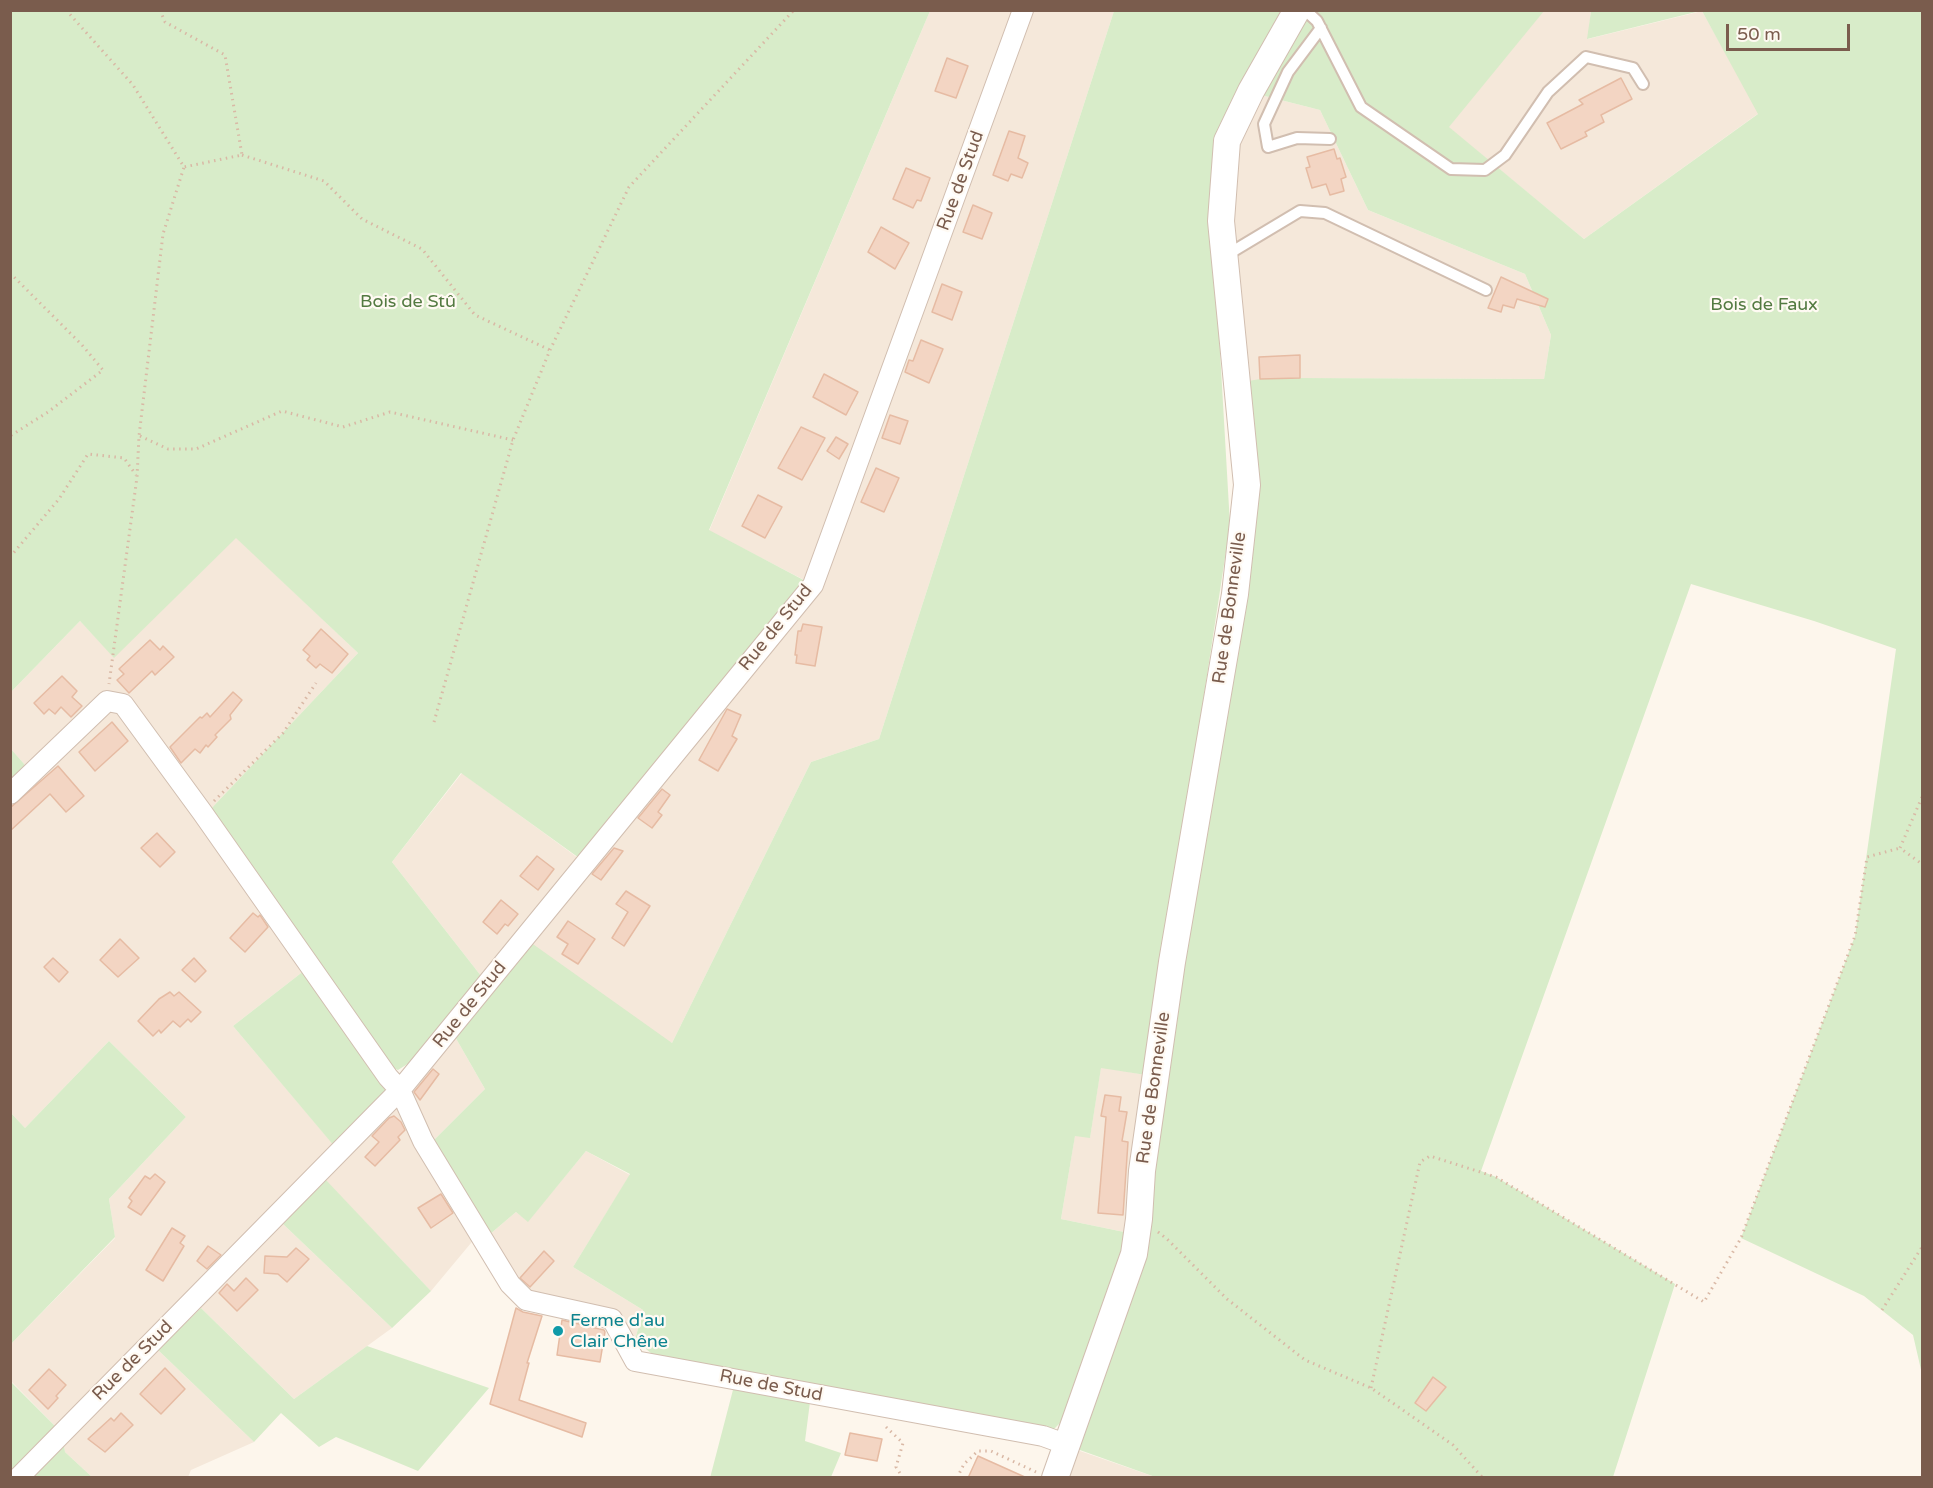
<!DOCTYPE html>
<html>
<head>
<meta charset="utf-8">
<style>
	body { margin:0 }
	#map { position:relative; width:1933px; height:1488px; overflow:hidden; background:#fdf6ec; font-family:"Varela Round",sans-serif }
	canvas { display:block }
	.frame { position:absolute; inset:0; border:12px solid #7a5c4d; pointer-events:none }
	.scale { position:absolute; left:1726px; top:24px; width:124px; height:27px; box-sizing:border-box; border:3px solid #7a5c4d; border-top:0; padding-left:8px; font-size:18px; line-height:21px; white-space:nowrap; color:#7a5c4d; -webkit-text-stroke:4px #fffaf3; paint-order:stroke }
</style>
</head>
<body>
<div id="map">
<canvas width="1933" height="1488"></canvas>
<div class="frame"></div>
<div class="scale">50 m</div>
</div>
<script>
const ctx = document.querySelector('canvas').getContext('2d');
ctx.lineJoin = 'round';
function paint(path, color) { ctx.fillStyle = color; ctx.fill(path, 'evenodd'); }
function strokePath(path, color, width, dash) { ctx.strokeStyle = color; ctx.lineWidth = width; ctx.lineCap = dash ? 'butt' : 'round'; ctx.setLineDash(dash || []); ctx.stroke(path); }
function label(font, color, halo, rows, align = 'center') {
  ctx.font = font + ' "Varela Round",sans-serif'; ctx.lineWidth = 4.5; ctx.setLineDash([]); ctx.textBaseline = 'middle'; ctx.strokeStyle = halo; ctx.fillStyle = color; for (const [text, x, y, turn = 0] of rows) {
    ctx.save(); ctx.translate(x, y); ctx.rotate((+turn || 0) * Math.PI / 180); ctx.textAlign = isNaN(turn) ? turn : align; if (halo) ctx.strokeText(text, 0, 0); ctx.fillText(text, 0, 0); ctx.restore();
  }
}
const residential = new Path2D(`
	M1544,10l47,1 -3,28 114,-28 57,102 -175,126 -136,-112z
	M930,11h184l-235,728 -68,23 -139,281 -187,-62 -93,-119 70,-89 123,90 227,-279 -103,-53z
	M1257,94l63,16 48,100 157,64 26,61 -7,44 -244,-1 -63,5 -10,-242z
	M236,537l122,116 -150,159 97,158 -72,56 106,125 115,-116 31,54 -54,54 45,94 -45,54 -106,-111 -42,44 109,104 -98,71 -93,-91 -43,42 96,92 -63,28 -3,7h-96l-27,-25 -3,-19 -51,-52v-37l104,-106 -6,-39 77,-82 -77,-76 -84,87 -14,-15v-319l21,-21 -21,-24v-57l69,-71 34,36z
	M1101,1067l45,8 -17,158 -68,-14 14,-84 15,2z
	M586,1151l44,24 -57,92 70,43 -8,30 -22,-26 -86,-20 -38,-59 27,-23 12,9z
	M1073,1447l7,4 75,26 -94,1z`);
const green = new Path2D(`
	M11,11h919l-221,519 104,55 -227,278 -125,-90 -69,89 93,119 -65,75 -22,14 -15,-6 -175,-252 150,-159 -122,-115 -122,120 -34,-37 -69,71z
	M1114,11h173l-76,184 19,330 -84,550 -45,-7 -11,70 -15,-2 -14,83 68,14 -61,182 -15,15 -396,-72 -22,-18 8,-30 -70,-43 57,-93 -44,-23 -58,71 -12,-10 -27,23 -58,-92 54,-54 -31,-54 76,-93 142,101 139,-281 68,-23z
	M1297,11h247l-95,116 135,112 174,-125 -56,-103h220v1363l-9,-39 -49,-39 -123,-58 114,-302 41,-287 -82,-28 -123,-37 -210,587 15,6 179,107 -62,193 -455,1 -81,-29 61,-177 97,-678 2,-211 23,-4 40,-1 244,1 7,-44 -26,-61 -157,-64 -48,-100 -63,-16z
	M1591,11v-1l109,1 -113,28z
	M11,749l21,24 -21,21z
	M305,970l85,117 -55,60 -102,-121z
	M109,1041l77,76 -77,82 6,38 -104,107v-231l14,15z
	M325,1179l106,112 -39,37 -109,-104z
	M201,1308l93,91 73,-53 122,42 -71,83 -82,-34 -17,10 -38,-34 -27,29 -96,-92z
	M10,1381l52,52 3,19 27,25h-81z
	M734,1386l76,16 -5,39 36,12 -10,24 -121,1z`);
const building = new Path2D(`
	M947,58l21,8 -12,32 -21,-7z
	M1621,78l11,21 -31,16 3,7 -19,10 2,4 -26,13 -14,-26 36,-19 -4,-4z
	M1009,131l16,5 -7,22 10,5 -6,15 -11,-4 -3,7 -15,-6z
	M1334,149l3,10 3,-1 6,19 -5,2 3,12 -14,4 -4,-11 -14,4 -6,-20 4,-1 -3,-10z
	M906,168l24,10 -9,23 -4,-1 -4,8 -20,-9z
	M973,205l19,8 -10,26 -19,-7z
	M881,227l28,16 -14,26 -27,-17z
	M1501,277l47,22 -3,8 -28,-8 -3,9 -11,-3 -2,7 -13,-4z
	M942,284l20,8 -10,28 -20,-8z
	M921,340l22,9 -14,34 -24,-11 4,-12 4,1z
	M1300,355v23l-40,1 -1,-22z
	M824,374l34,18 -12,23 -33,-18z
	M890,415l18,6 -8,23 -18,-6z
	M801,427l24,11 -23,42 -24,-12z
	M836,437l12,7 -9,15 -12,-8z
	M876,468l23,10 -15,34 -23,-10z
	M758,495l24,12 -17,31 -23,-12z
	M803,624l19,3 -7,39 -19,-3 1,-8h-2l3,-24h3z
	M321,629l27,25 -16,19 -12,-9 -4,4 -9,-8 3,-4 -7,-6z
	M150,640l10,10 3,-4 11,11 -19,18 -3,-4 -23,22 -12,-13 7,-6 -5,-5z
	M62,676l15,15 -5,6 10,9 -11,11 -10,-10 -6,7 -6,-5 -5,5 -10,-11z
	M233,692l9,8 -12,15 1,4 -16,16 2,2 -9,10 -2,-2 -6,8 -5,-4 -14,14 -11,-16 30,-30 2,1 5,-5 3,4z
	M727,709l14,6 -9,21 5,3 -19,32 -19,-11z
	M112,722l16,19 -33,30 -16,-19z
	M58,766l26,30 -18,16 -16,-18 -40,37v-23z
	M662,789l8,6 -12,17 4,3 -10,13 -14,-10z
	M157,833l18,19 -15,15 -19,-19z
	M614,848l9,3 -22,29 -9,-6z
	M537,856l17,13 -16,21 -18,-14z
	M626,891l24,15 -26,40 -12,-8 16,-26 -12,-8z
	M501,900l17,14 -10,12 -3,-2 -8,10 -14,-12z
	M253,913l5,4 2,-2 8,12 -23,25 -15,-14z
	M568,921l27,18 -17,25 -16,-10 6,-10 -11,-7z
	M120,939l19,19 -21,19 -18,-17z
	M53,958l15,14 -9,10 -15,-15z
	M194,958l12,13 -11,11 -13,-12z
	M170,992l4,4 5,-4 22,20 -10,10 -3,-3 -8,8 -7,-6 -12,12 -2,-3 -6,6 -15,-15 21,-22z
	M433,1069l6,5 -19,26 -6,-8z
	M1105,1095l16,2 -2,14 8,1 -5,29 6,1 -5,73 -25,-2 8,-96 -5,-1z
	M394,1116l7,6 4,8 -7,7 2,3 -25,26 -10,-9 14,-15 -7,-6 17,-18z
	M155,1174l10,8 -24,33 -13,-8 4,-6 -3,-3 16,-22 5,3z
	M441,1194l12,19 -22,15 -13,-20z
	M172,1228l13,8 -5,7 4,3 -21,35 -17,-11z
	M208,1246l13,9 -14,14 -10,-8z
	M296,1248l13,11 -22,23 -9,-8 -14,-1 1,-17 22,1z
	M544,1251l10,10 -24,26 -10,-9z
	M246,1278l12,12 -21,21 -18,-18 8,-9 7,7z
	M516,1308l7,4 19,4 -15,47h2l-10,37 67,23 -4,14 -92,-33z
	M562,1320l42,10 1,2 -5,30 -43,-7z
	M165,1368l20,21 -24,25 -21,-20z
	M49,1369l17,16 -10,11 2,2 -10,11 -19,-19z
	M1433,1377l13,10 -20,24 -11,-8z
	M121,1413l12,12 -28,27 -17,-13 23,-21 3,3z
	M850,1433l32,6 -5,22 -32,-6z
	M978,1456l49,22h-59z`);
const path = new Path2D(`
	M66,10l67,75 51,82 -21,67 -24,202 -2,41 -28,207
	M160,10l5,12 60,33 17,100 -58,12
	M242,155l82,26 38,38 60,30 53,66 75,35
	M10,273l72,72 21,25 -55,42 -38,24
	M140,436l28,13h28l86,-38 61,16 47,-15 123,28
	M10,557l49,-58 29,-45 36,4 12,17
	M434,722l79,-282 37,-90 79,-163 165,-177
	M1922,797l-22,51 22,16
	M214,801l69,-68 33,-50
	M1158,1232l9,7 60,60 78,61 66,28 16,11 66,46 30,33
	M1882,1310l40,-63
	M1371,1388l49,-226 10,-6 66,21 208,125 37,-64 114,-302 12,-79 33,-9
	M886,1427l17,16 -7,24 7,11
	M957,1478l7,-14 14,-13h13l45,21`);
const service = new Path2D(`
	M1305,10l12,11 44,86 90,62 34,1 20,-15 43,-63 38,-35 47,11 10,16
	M1321,28l-33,44 -24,52 4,23 29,-9 33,1
	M1225,256l75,-45 25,2 161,77`);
const minor = new Path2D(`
	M10,794l97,-93 16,3 79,108 186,265 12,13 23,51 87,143 16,16 86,19 23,42 408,75 25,9
	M18,1478l382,-388 413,-505 210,-575`);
const tertiary = new Path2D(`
	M1055,1478l79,-224 5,-35 3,-48 30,-209 63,-368 12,-109 -26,-264 6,-80 24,-50 46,-81`);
const markers = [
	[558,1331,6,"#0f9aa8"]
];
const streetNames = [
	["Rue de Stud",961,181,-70],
	["Rue de Bonneville",1230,608,-82],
	["Rue de Stud",776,628,-51],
	["Rue de Stud",470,1005,-51],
	["Rue de Bonneville",1154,1088,-82],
	["Rue de Stud",133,1361,-45],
	["Rue de Stud",771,1386,11]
];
const parkNames = [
	["Bois de Stû",408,302],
	["Bois de Faux",1764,305]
];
const cultureNames = [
	["Ferme d'au",570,1321],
	["Clair Chêne",570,1342]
];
paint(residential, '#f5e8da');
paint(green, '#d8ecc9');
paint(building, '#f3d5c3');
strokePath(building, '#e6bba3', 1.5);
strokePath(service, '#d1beb0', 14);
strokePath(minor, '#d1beb0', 22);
strokePath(tertiary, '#d1beb0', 28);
strokePath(path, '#d9b8a5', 3, [1.5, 4.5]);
strokePath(service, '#fff', 10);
strokePath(minor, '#fff', 20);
strokePath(tertiary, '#fff', 26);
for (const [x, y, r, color] of markers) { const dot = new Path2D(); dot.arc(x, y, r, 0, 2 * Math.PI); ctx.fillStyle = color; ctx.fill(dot); strokePath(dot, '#fffaf3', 2); }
label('18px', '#7a5c4d', '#fffaf3', streetNames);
label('18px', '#537a41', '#fffaf3', parkNames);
label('18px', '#0d838f', '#fffaf3', cultureNames, 'left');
</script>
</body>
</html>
